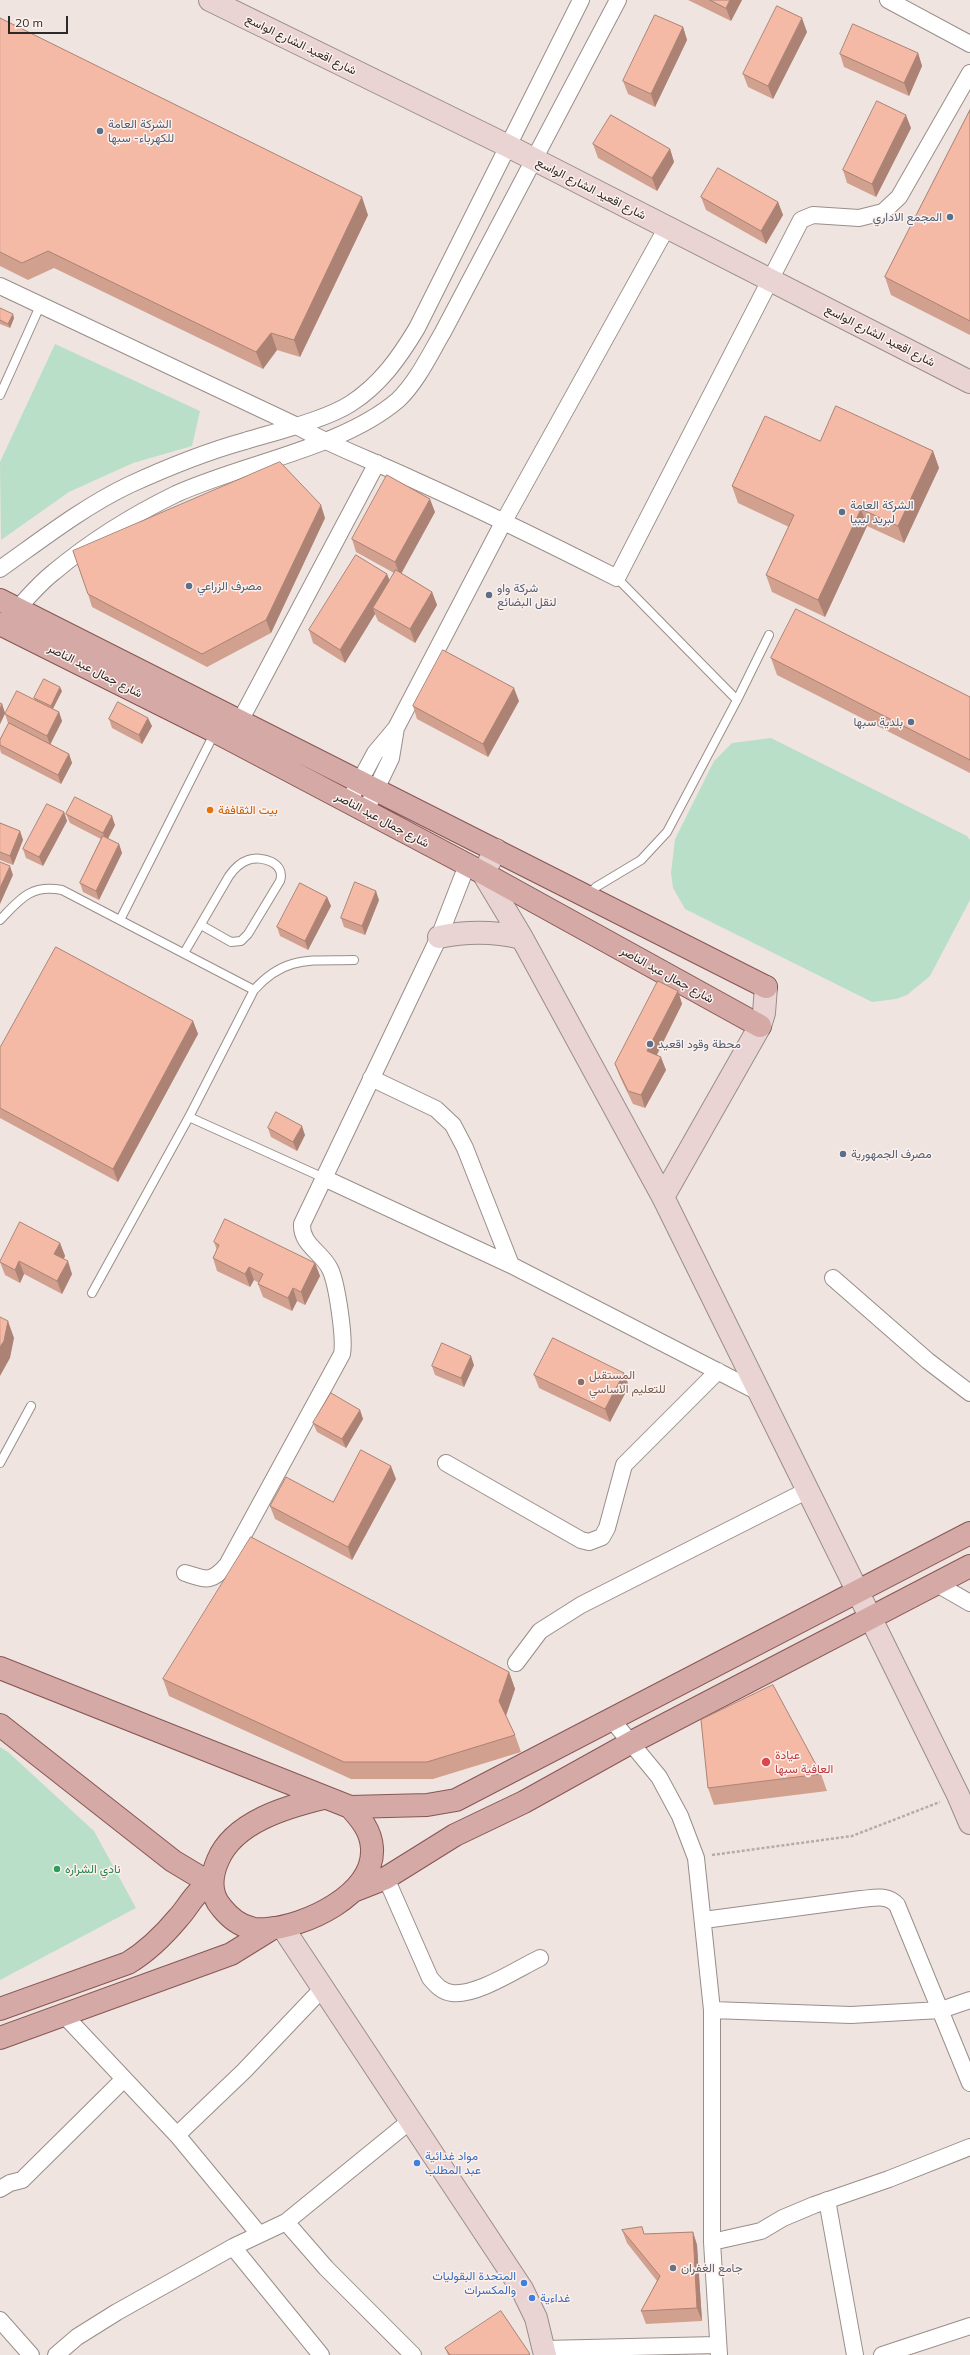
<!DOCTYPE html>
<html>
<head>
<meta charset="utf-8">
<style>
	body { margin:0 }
	#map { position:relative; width:970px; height:2355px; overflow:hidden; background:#f0e4e0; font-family:Mulish,sans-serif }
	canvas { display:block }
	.scale { position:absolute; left:8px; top:16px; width:60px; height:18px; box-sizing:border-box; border:2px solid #2d2928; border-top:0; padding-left:5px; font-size:12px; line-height:14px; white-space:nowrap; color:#2d2928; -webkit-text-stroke:3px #fdf1ed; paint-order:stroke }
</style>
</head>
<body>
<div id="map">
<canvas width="970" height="2355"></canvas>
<div class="scale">20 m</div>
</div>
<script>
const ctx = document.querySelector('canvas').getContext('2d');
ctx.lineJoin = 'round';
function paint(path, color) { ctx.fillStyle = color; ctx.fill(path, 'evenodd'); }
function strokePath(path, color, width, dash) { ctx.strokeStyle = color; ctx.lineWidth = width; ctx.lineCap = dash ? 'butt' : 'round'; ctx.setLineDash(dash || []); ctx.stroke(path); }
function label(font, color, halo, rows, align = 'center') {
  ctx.font = font + ' Mulish,Vazirmatn,sans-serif'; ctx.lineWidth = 3; ctx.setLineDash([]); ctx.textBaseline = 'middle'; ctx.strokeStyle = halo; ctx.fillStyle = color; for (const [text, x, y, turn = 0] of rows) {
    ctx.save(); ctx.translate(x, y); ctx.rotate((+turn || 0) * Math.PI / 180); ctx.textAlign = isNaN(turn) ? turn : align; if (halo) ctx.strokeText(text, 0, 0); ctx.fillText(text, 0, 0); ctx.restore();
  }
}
const green = new Path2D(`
	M55,344l145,67 -8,35 -59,17 -64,29 -68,48 -1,-78z
	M771,738l196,98 3,4v60l-40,76 -23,19 -11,4 -24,3 -187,-93 -12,-21 -2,-15 4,-34 39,-78 18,-18z
	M0,1747l8,5 86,79 42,77 -136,72z`);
const path = new Path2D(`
	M712,1855l140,-19 88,-34`);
const lane = new Path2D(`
	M0,395l40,-89
	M617,578l120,122
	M588,896l8,-9 45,-27 26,-28 70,-132 32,-65
	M0,920c20,-21 31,-36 62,-30l192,100 -65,127 -97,176
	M120,920l95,-188
	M184,953l45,-77c5,-7 10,-13 19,-16 14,-5 38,3 32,21l-32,53 -7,7 -10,1 -30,-17
	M254,990c31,-35 57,-29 100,-30
	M189,1117l135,61
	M0,1463l31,-57`);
const street = new Path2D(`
	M888,0l82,44
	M0,286l295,139c38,22 79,36 119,55 69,31 136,64 203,98l184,-358 12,-5 46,3 24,-6 16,-15 71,-124
	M0,569c41,-29 83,-62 129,-84 37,-17 76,-33 116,-44 29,-9 80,-21 105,-37 30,-19 49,-46 67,-76l164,-328
	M18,608c11,-12 23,-26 36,-36 37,-31 79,-57 122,-78 68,-31 166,-46 222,-94 19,-18 32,-46 45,-68l175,-332
	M240,721l137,-258
	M348,803l27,-50 21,-25 108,-207 163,-294
	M365,812l26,-54 5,-30
	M371,1078l65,31 17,16 12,23 46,117 247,127
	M324,1178l187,87
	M833,1278l95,83 42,32
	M446,1463l135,77 8,2 13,-5 5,-9 17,-63 94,-94
	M185,1573c22,7 26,10 42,-8l115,-211c3,-15 -5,-71 -12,-85 -8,-17 -29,-24 -28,-45l137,-287 28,-72
	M937,1584l33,19
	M516,1663l24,-32 41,-26 227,-115
	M612,1720l47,57 21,39 16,42 16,152v232l7,113
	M386,1878l44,100c6,7 12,14 22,15 25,3 65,-24 88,-35
	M704,1920l157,-21c13,-1 26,-5 36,6l73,178
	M712,2010l139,5 90,-5 29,-10
	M64,2015l113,120 82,99
	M177,2135l67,-64 78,-82
	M0,2189l10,-6 12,-3 102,-101
	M827,2200l28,155
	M286,2222l40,46 87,87
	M712,2242l49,-11 22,-13 31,-13 75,-26 81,-32
	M233,2247l88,108
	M0,2320l31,35
	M544,2349l173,-4
	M56,2355l21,-18 40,-25 116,-65 53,-25 124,-101
	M882,2355l88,-29`);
const secondary = new Path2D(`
	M210,0l298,146 462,236
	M496,850l-13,23 39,65 141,259 295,598 12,28
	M439,937c29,-6 54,-6 83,1
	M663,1197l97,-171 4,-13 2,-26
	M283,1928l239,361 14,29 9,37`);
const primary = new Path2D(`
	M0,600l766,387
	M0,624l216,108 267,141 277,153
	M0,1668l350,139c11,12 21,24 22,41 3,47 -68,79 -106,81 -5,0 -11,1 -15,-1 -13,-3 -21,-10 -29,-20 -13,-14 -11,-32 -4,-48 16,-38 68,-53 105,-62
	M0,1725l173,136 25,15 13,4
	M350,1807l77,-2 29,-5 514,-267
	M353,1891l33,-13 69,-43 69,-33 108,-60 338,-176
	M0,2009l128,-46c20,-12 36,-28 51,-46 11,-12 16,-27 32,-32
	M0,2038l231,-84 42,-26`);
const wall = new Path2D(`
	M688,0h54l-11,21z
	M0,18l368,197 -68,142 -23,-7 -14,19 -209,-101 -26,12 -28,-14z
	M683,27l4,13 -32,67 -27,-13 -5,-13z
	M807,32l-34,67 -25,-12 -5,-13z
	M918,53l4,13 -13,30 -65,-29 -4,-13z
	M970,110v225l-79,-40 -6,-18z
	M911,128l-35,69 -29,-14 -4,-13z
	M593,144l77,5 4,13 -17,29 -59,-33z
	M701,197l77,5 5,13 -17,29 -60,-34z
	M0,308l14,10 -4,10 -10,-4z
	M820,441l113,10 6,17 -35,75 -37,-17 -42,91 -53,-25 -6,-17 23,-48 -51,-24 -6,-17z
	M435,512l-34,61 31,19 5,13 -22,38 -37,-22 -3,-7 -30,49 -32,-20 -4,-13 78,-56 3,7 4,-8 -38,-21 -4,-13z
	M325,518l-54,115 -64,34 -115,-60 -4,-13z
	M771,658l199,39v76l-193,-98z
	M62,691l-9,18 6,3 3,9 -12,23 19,10 3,9 -11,21 -60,-31 -1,-4v-9l9,-17h-1l-3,-9 -5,10v-21l2,1 3,9 30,-13 -1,-2z
	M519,701l-31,56 -71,-38 -4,-13z
	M109,719l43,7 -10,18 -30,-16z
	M64,812l3,9 -24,45 -17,-8 -3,-9z
	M66,814l49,11 -7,14 11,5 3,9 -23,47 -16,-8 -3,-9 21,-44 -31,-16z
	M0,823l20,8 3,9 -10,25 -13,-5z
	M327,897l4,9 -23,44 -28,-14 -3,-9z
	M379,900l-14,35 -21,-8 -3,-9z
	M678,991l4,13 -25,51 9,15 -21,38 -12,-4 -13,-27 -5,-13z
	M193,1021l5,13 -80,148 -118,-64v-70z
	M268,1128l37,7 -8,16 -26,-14z
	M214,1242l101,21 5,13 -15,29 -8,-4 -5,10 -29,-14 -5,-13 1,-1 -5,-3 -4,7 -33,-16 -4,-13 4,-8z
	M60,1243l5,13 -1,3 8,15 -10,20 -38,-20 -4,9 -15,-8 -5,-13z
	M474,1365l-10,22 -29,-12 -3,-9z
	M534,1375l95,11 -19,36 -71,-34z
	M360,1410l3,9 -17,29 -29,-16 -4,-9z
	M396,1479l-44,81 -77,-41 -5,-13 63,-4z
	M509,1672l6,17 -9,27 9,19 6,17 -88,27h-82l-182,-83 -6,-17z
	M821,1774l6,17 -113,14 -6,-17z
	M642,2227l2,7 49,-2 4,13 5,76 -56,3 -5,-13 16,-30 -30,-38 -5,-13z
	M445,2348l85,6v1h-82z`);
const shadedWall = new Path2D(`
	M730,0h12l-11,21 -5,-13z
	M802,18l5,14 -34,67 -5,-13z
	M683,27l4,13 -32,67 -4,-13z
	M918,53l4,13 -13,30 -5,-13z
	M906,115l5,13 -35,69 -4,-13z
	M670,149l4,13 -17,29 -5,-13z
	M362,197l6,18 -68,142 -6,-17z
	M778,202l5,13 -17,29 -5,-13z
	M13,314l1,4 -4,10 -2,-4z
	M271,333l6,17 -14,19 -7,-17z
	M933,451l6,17 -35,75 -6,-17z
	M430,499l5,13 -35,64 -5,-14z
	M321,505l4,13 -54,115 -5,-13z
	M861,509l6,17 -42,91 -7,-17z
	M387,574l5,13 -19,21 2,6 -30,49 -5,-13z
	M432,592l5,13 -22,38 -5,-14z
	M60,687l2,4 -10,19 -1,-4z
	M514,688l5,13 -31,56 -5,-13z
	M2,704l3,9 -5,11v-15z
	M59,712l3,9 -12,24 -3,-9z
	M148,718l4,8 -10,18 -3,-9z
	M69,754l3,9 -11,21 -3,-9z
	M64,812l3,9 -24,45 -4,-9z
	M112,816l3,9 -9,17 -3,-9z
	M20,831l3,9 -10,25 -3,-9z
	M119,844l3,9 -23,47 -3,-9z
	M10,866l3,9 -13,29v-16z
	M376,891l3,9 -14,35 -3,-9z
	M327,897l4,9 -23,44 -3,-9z
	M678,991l4,13 -30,60 -5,-13z
	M193,1021l5,13 -80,148 -5,-13z
	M661,1057l5,13 -21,38 -4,-13z
	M302,1126l3,9 -8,16 -4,-9z
	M60,1243l5,13 -6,11 -5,-13z
	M19,1261l5,13 -4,9 -5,-13z
	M68,1261l4,13 -10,20 -5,-13z
	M315,1263l5,13 -15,29 -4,-13z
	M249,1267l5,13 -4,7 -5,-13z
	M293,1288l4,13 -5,10 -4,-13z
	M8,1321l6,17 -4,20 -10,18v-29z
	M471,1356l3,9 -10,22 -3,-9z
	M624,1373l5,13 -19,36 -5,-13z
	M360,1410l3,9 -17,29 -4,-9z
	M391,1466l5,13 -44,81 -4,-13z
	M509,1672l6,17 -10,29 -6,-17z
	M693,2232l4,13 5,76 -5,-13z`);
const building = new Path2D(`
	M710,0h20l-4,8z
	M777,6l25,12 -34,68 -25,-12z
	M655,15l28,12 -32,67 -28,-13z
	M0,18l362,179 -68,143 -23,-7 -15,19 -208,-101 -26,12 -22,-11z
	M853,24l65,29 -14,30 -64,-29z
	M877,101l29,14 -34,69 -29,-14z
	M970,110v211l-85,-44z
	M611,115l59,34 -18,29 -59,-34z
	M718,168l60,34 -17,29 -60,-34z
	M0,308l13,6 -5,10 -8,-4z
	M836,406l97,45 -35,75 -37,-17 -43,91 -52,-25 28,-60 -62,-29 33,-70 55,25z
	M280,462l41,43 -55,115 -64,34 -114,-60 -15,-43z
	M387,475l43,24 -35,63 -43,-23z
	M356,555l31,19 -47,76 -31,-20z
	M396,570l36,22 -22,37 -37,-21z
	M796,609l174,88v63l-199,-102z
	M443,650l71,38 -31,56 -70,-38z
	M44,679l16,8 -9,19 -17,-8z
	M17,691l42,21 -12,24 -42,-22z
	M118,702l30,16 -9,17 -30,-16z
	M0,703l2,1 -2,5z
	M9,723l60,31 -11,21 -58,-30v-5z
	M75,797l37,19 -9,17 -37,-19z
	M47,804l17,8 -25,45 -16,-8z
	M0,823l20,8 -10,25 -10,-4z
	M103,836l16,8 -23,47 -16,-8z
	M0,862l10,4 -10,22z
	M355,882l21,9 -14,35 -21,-8z
	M300,883l27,14 -22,44 -28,-14z
	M56,947l137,74 -80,148 -113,-61v-60z
	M658,981l20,10 -31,60 14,6 -20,38 -13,-4 -13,-27z
	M276,1112l26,14 -9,16 -25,-14z
	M225,1219l90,44 -14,29 -8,-4 -5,10 -30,-14 5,-10 -14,-7 -4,7 -32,-16 6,-13 -5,-3z
	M20,1222l40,21 -6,11 14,7 -11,20 -38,-20 -4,9 -15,-8z
	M0,1317l8,4 -4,20 -4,6z
	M553,1338l71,35 -19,36 -71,-34z
	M442,1343l29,13 -10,22 -29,-12z
	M331,1393l29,17 -18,29 -29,-16z
	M361,1450l30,16 -43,81 -78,-41 16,-29 47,25z
	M251,1537l258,135 -10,29 16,34 -88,27h-83l-181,-83z
	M773,1685l48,89 -113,14 -7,-68z
	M642,2227l2,7 49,-2 4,76 -56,3 19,-35 -38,-46z
	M501,2311l29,43 -2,1h-78l-5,-7z`);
const markers = [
	[100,131,4,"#5c6f8a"],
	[950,217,4,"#5c6f8a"],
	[842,512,4,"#5c6f8a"],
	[189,586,4,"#5c6f8a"],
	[489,595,4,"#5c6f8a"],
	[911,722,4,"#5c6f8a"],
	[210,810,4,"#e8710a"],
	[650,1044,4,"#5c6f8a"],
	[843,1154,4,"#5c6f8a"],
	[581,1382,4,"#8d6e63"],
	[766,1762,5,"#e0444e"],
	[57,1869,4,"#2e9e5b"],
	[417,2163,4,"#3f7fe0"],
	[673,2268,4,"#6b7280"],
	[524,2283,4,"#3f7fe0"],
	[532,2298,4,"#3f7fe0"]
];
const streetNames = [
	["شارع اقعيد الشارع الواسع",301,45,26],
	["شارع اقعيد الشارع الواسع",591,189,27],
	["شارع اقعيد الشارع الواسع",880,336,27],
	["شارع جمال عبد الناصر",95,671,27],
	["شارع جمال عبد الناصر",382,820,28],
	["شارع جمال عبد الناصر",667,975,29]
];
const serviceNames = [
	["الشركة العامة",108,124],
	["للكهرباء- سبها",108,138],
	["المجمع الاداري",942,217,"right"],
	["الشركة العامة",850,505],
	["لبريد ليبيا",850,519],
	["مصرف الزراعي",197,586],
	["شركة واو",497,588],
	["لنقل البضائع",497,602],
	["بلدية سبها",903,722,"right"],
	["محطة وقود اقعيد",658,1044],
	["مصرف الجمهورية",851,1154]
];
const foodNames = [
	["بيت الثقاففة",218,810]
];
const educationNames = [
	["المستقبل",589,1375],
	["للتعليم الاساسي",589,1389]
];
const healthNames = [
	["عيادة",775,1755],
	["العافية سبها",775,1769]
];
const leisureNames = [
	["نادي الشراره",65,1869]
];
const shopNames = [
	["مواد غدائية",425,2156],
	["عبد المطلب",425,2170],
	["المتحدة البقوليات",516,2276,"right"],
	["والمكسرات",516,2290,"right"],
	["غداءية",540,2298]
];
const worshipNames = [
	["جامع الغفران",681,2268]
];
paint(green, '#b9dfc9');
strokePath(lane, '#988e8a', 10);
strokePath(street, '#988e8a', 18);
strokePath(secondary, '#988e8a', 24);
strokePath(primary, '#875654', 24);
strokePath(path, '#b5aca9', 2.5, [3, 2]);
strokePath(lane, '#fff', 8);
strokePath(street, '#fff', 16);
strokePath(secondary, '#ead4d3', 22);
strokePath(primary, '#d4a9a6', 22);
paint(wall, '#d2a08f');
paint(shadedWall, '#ab8274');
paint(building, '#f4baa6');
strokePath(building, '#ab8274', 1);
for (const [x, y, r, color] of markers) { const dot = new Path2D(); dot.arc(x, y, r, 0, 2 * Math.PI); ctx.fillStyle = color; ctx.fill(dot); strokePath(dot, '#fdf1ed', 1.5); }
label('12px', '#2d2928', '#fdf1ed', streetNames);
label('12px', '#4e5e75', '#fdf1ed', serviceNames, 'left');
label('12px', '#c56008', '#fdf1ed', foodNames, 'left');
label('12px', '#785e54', '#fdf1ed', educationNames, 'left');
label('12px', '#be3a42', '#fdf1ed', healthNames, 'left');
label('12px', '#27864d', '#fdf1ed', leisureNames, 'left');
label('12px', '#366cbe', '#fdf1ed', shopNames, 'left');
label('12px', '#5b616d', '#fdf1ed', worshipNames, 'left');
</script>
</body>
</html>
